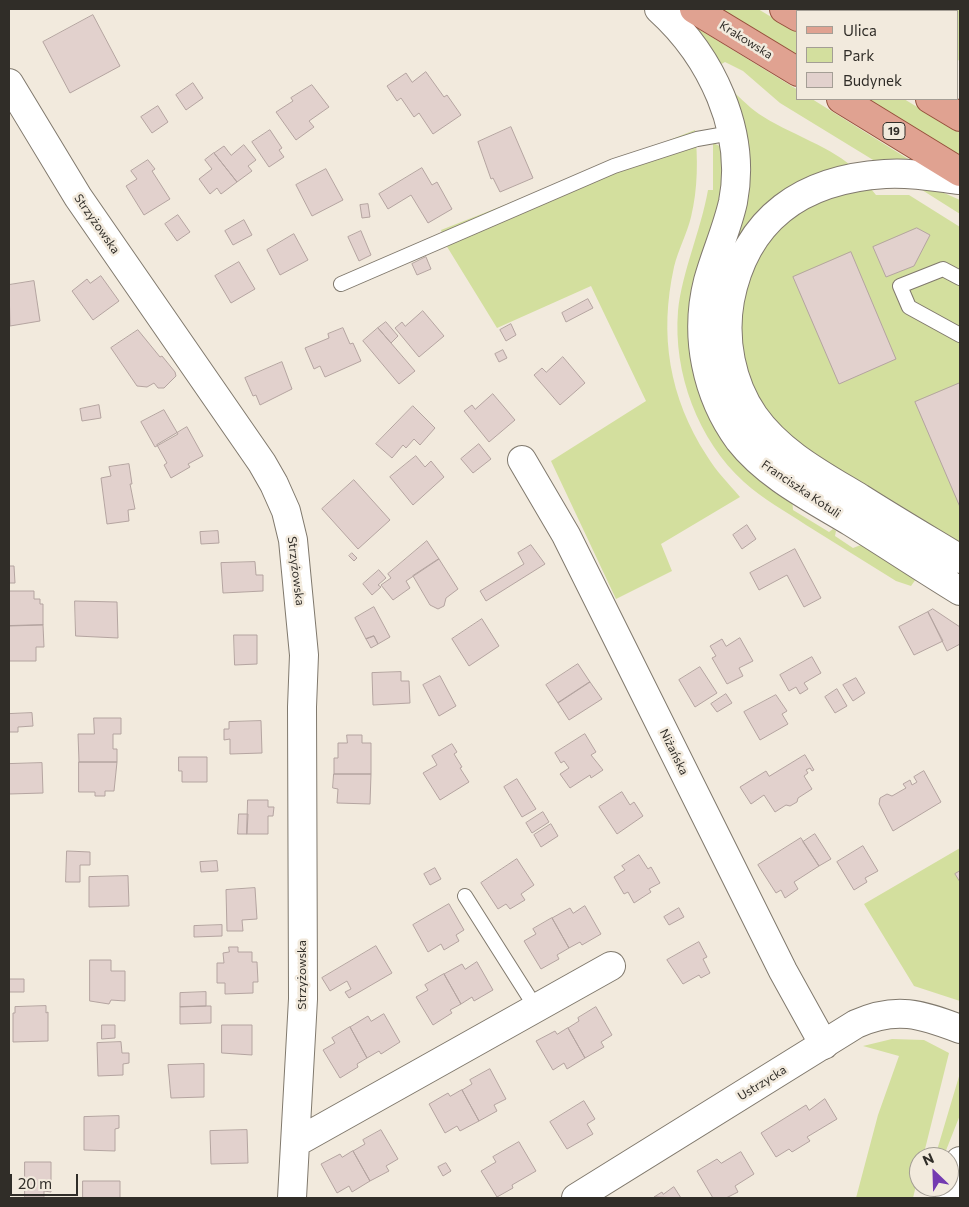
<!DOCTYPE html>
<html>
<head>
<meta charset="utf-8">
<style>
	body { margin:0 }
	#map { position:relative; width:969px; height:1207px; overflow:hidden; background:#f2eadd; font-family:Commissioner,sans-serif }
	canvas { display:block }
	.frame { position:absolute; inset:0; border:10px solid #302d28; pointer-events:none }
	.legend { position:absolute; left:796px; top:10px; width:162px; height:90px; box-sizing:border-box; background:#f2eadd; border:1px solid #a49e95; margin:0; padding:6px 9px; list-style:none; font-size:15px; color:#302d28 }
	.legend li { display:flex; align-items:center; gap:10px; height:25px }
	.legend b { width:25px; border:1px solid #a49e95 }
	.north { position:absolute; left:909px; top:1147px; width:50px; height:50px; box-sizing:border-box; background:#f2eadd; border:1px solid #a49e95; border-radius:50%; rotate:336deg; font-size:14px; font-weight:700; line-height:20px; text-align:center; color:#302d28 }
	.north::after { content:''; display:block; margin:auto; width:18px; height:22px; background:#743bb1; clip-path:polygon(50% 0,100% 100%,50% 72%,0 100%) }
	.scale { position:absolute; left:10px; top:1174px; width:68px; height:22px; box-sizing:border-box; border:2px solid #302d28; border-top:0; padding-left:6px; font-size:15px; line-height:18px; white-space:nowrap; color:#302d28; -webkit-text-stroke:4px #f2eadd; paint-order:stroke }
</style>
</head>
<body>
<div id="map">
<canvas width="969" height="1207"></canvas>
<div class="frame"></div>
<ul class="legend">
<li><b style="height:6px;background:#e0a291"></b>Ulica</li>
<li><b style="height:14px;background:#d3df9e"></b>Park</li>
<li><b style="height:14px;background:#e2d1cd"></b>Budynek</li>
</ul>
<div class="north">N</div>
<div class="scale">20 m</div>
</div>
<script>
const ctx = document.querySelector('canvas').getContext('2d');
ctx.lineJoin = 'round';
function paint(path, color) { ctx.fillStyle = color; ctx.fill(path, 'evenodd'); }
function strokePath(path, color, width, dash) { ctx.strokeStyle = color; ctx.lineWidth = width; ctx.lineCap = dash ? 'butt' : 'round'; ctx.setLineDash(dash || []); ctx.stroke(path); }
function label(font, color, halo, rows, align = 'center') {
  ctx.font = font + ' Commissioner,sans-serif'; ctx.lineWidth = 5; ctx.setLineDash([]); ctx.textBaseline = 'middle'; ctx.strokeStyle = halo; ctx.fillStyle = color; for (const [text, x, y, turn = 0] of rows) {
    ctx.save(); ctx.translate(x, y); ctx.rotate((+turn || 0) * Math.PI / 180); ctx.textAlign = isNaN(turn) ? turn : align; if (halo) ctx.strokeText(text, 0, 0); ctx.fillText(text, 0, 0); ctx.restore();
  }
}
const green = new Path2D(`
	M721,9h37l40,24v23z
	M817,9h39l4,2h-39z
	M914,9h46v52l-2,-1v-49h-43z
	M692,25l106,65v9h14l101,63 -30,4 -103,-63 -37,-32 -18,-9 -9,5z
	M726,87c12,7 21,19 33,27 26,18 78,35 96,56 -35,7 -66,17 -92,43 -58,57 -58,157 -9,220 16,20 37,34 59,47l-4,5c-17,-11 -34,-21 -48,-36 -43,-43 -59,-109 -44,-168 5,-21 15,-40 21,-61 11,-41 7,-94 -12,-133z
	M867,99h37l56,34v23z
	M695,130c3,28 3,59 -4,87 -4,17 -13,33 -17,50 -15,68 -5,130 33,189 9,15 22,28 33,41l-79,47 11,27 -56,28 -65,-138 95,-60 -55,-115 -94,42 -51,-83 -5,-15z
	M713,143l11,5 1,34 -25,94 92,221 1,13 36,22 4,-3 3,2 -1,5 18,12 13,-5 50,36 -5,7 -15,-5c-30,-19 -60,-37 -90,-56 -21,-14 -43,-26 -62,-43 -46,-42 -71,-109 -66,-171 4,-39 23,-81 30,-121h5z
	M911,183l24,6 25,11v14z
	M867,184l9,11h33l51,32v322l-142,-86 -59,-57 -22,-66 10,-69 43,-59z
	M960,848v153l-46,-15 -50,-82z
	M892,1039l32,1 25,13 -26,104h-4v16l-6,25h-57l22,-83 21,-59 -36,-10z
	M960,1073v42l-15,38h-6l-4,4z`);
const building = new Path2D(`
	M93,15l27,51 -50,27 -27,-51z
	M426,72l18,25 3,-2 14,20 -28,19 -14,-21 -5,4 -13,-19 -4,3 -10,-15 19,-13 6,9z
	M193,83l10,15 -17,12 -10,-15z
	M312,85l17,22 -20,14 5,6 -18,13 -20,-28 17,-11 -2,-3z
	M158,106l10,16 -16,11 -11,-16z
	M511,127l22,51 -33,14 -7,-14 -2,1 -13,-37z
	M270,130l12,18 -3,2 5,7 -15,10 -17,-25z
	M244,145l12,15 -8,6 4,5 -15,11 -23,-29 10,-7 7,9z
	M214,153l23,29 -16,12 -4,-6 -7,6 -11,-15 13,-10 -7,-9z
	M148,160l7,9 -3,2 18,28 -26,16 -18,-29 11,-7 -6,-8z
	M422,168l10,17 5,-3 15,27 -24,14 -17,-28 -23,14 -9,-15z
	M326,169l17,31 -31,16 -16,-31z
	M368,204l2,13 -8,1 -2,-13z
	M178,215l12,17 -13,9 -12,-17z
	M244,220l8,15 -19,10 -8,-14z
	M917,228l13,7 -16,31 -28,11 -13,-30z
	M361,231l10,24 -12,6 -11,-24z
	M294,234l14,26 -28,15 -13,-25z
	M851,252l45,107 -57,25 -46,-107z
	M426,257l5,12 -14,6 -5,-11z
	M239,262l16,27 -24,14 -16,-27z
	M101,276l18,25 -26,19 -21,-29 15,-12 3,4z
	M34,281l6,40 -30,5 -1,-41z
	M588,299l5,9 -27,14 -4,-9z
	M423,311l21,25 -25,21 -24,-29 7,-6 3,4z
	M386,322l12,14 -7,7 -13,-15z
	M511,324l5,11 -10,6 -6,-11z
	M343,328l7,16 3,-1 8,18 -36,16 -5,-11 -6,3 -9,-21 24,-10 -1,-4z
	M378,328l37,43 -16,13 -36,-43z
	M138,330l22,27 2,-1 13,16 1,4 -12,12h-6l-4,-5 -7,4 -10,-1 -26,-38z
	M503,350l4,8 -8,4 -4,-8z
	M563,357l22,26 -25,22 -26,-30 8,-7 4,4z
	M282,362l10,27 -32,16 -4,-10 -3,1 -8,-18z
	M960,383v124l-45,-105z
	M493,394l22,26 -26,22 -25,-31 8,-6 3,4z
	M99,405l2,13 -19,3 -2,-12z
	M413,406l22,22 -15,17 -6,-6 -8,9 -3,-3 -11,13 -16,-14z
	M164,410l14,24 -23,13 -14,-25z
	M187,427l16,29 -15,8 2,3 -19,11 -7,-13 3,-2 -10,-18z
	M479,444l12,15 -18,14 -12,-14z
	M416,456l9,11 6,-6 13,16 -31,28 -23,-28z
	M129,464l3,20h-2l5,25 -7,1 1,11 -22,3 -6,-46 10,-2 -2,-9z
	M354,480l36,40 -32,29 -36,-40z
	M747,525l9,14 -14,10 -9,-14z
	M218,531l1,12 -18,1 -1,-12z
	M427,541l12,18 -33,22 4,7 -17,12 -12,-15 10,-7 -3,-4z
	M531,545l14,19 -59,37 -6,-10 44,-27 -6,-11z
	M795,549l26,49 -17,9 -17,-32 -28,15 -9,-17z
	M352,553l5,5 -3,3 -5,-5z
	M439,559l19,30 -12,9 -2,8 -6,3 -8,-4 -17,-29z
	M255,562l1,13h7v16l-40,2 -2,-30z
	M9,566h5l1,17h-6z
	M379,570l7,8 -8,7 3,2 -9,8 -9,-11z
	M9,591h25v8h6v5h3v21l-34,1z
	M75,601l42,1 1,36 -42,-2z
	M374,607l16,30 -12,7 -4,-8 -8,3 -11,-21z
	M933,609l27,18v17l-13,7 -19,-39z
	M928,612l15,29 -29,14 -15,-28z
	M482,619l17,27 -30,20 -17,-27z
	M43,625l1,22h-8v14h-27v-35z
	M234,635h23v29l-22,1z
	M374,636l4,8 -7,4 -5,-9z
	M740,638l13,23 -14,7 4,8 -16,8 -15,-26 4,-2 -6,-10 12,-7 4,7z
	M812,657l9,16 -17,10 4,6 -8,5 -4,-7 -7,4 -9,-16z
	M578,664l12,18 -32,21 -12,-18z
	M700,667l17,26 -22,14 -16,-27z
	M401,672v9h8l1,22 -37,2 -1,-32z
	M440,676l16,30 -17,10 -16,-31z
	M856,678l9,15 -12,8 -10,-16z
	M590,682l12,17 -33,21 -11,-17z
	M837,689l10,17 -12,7 -10,-16z
	M726,694l6,9 -15,9 -6,-8z
	M776,695l11,16 -5,3 6,10 -28,16 -16,-28z
	M32,713l1,13 -15,1v5h-9v-18z
	M94,718h27v16h-8v15h4v13h-38l-1,-28h16z
	M261,721l1,32 -32,1v-15l-6,1v-11h5v-7z
	M585,734l11,18 -5,3 12,15 -12,8 -1,-3 -20,13 -10,-14 9,-6 -5,-7 -3,2 -6,-10z
	M347,735h15v8h9v31h-37v-16h4v-15h9z
	M452,744l5,8 -3,2 8,13 -2,1 9,14 -29,18 -17,-27 14,-8 -5,-9z
	M805,755l9,15 -2,1 -2,-3 -4,2 2,3 -4,3 8,13 -14,9 -1,4 -7,4 -4,-1 -11,7 -11,-17 -13,9 -11,-17 26,-16 3,5z
	M179,757h28v25h-25v-11h-3z
	M79,762h38l-3,29h-9v5h-10v-4h-16z
	M42,763l1,30 -34,1v-30z
	M924,771l17,31 -48,29 -14,-27 1,-6 7,-4 5,2 14,-8 -3,-4 7,-4 2,5 5,-3 -3,-5z
	M334,774h37l-1,30 -33,-1 1,-14 -5,-1z
	M517,779l19,30 -14,8 -18,-30z
	M622,792l8,13 4,-3 9,14 -26,18 -18,-27z
	M248,800h20v7h6l-1,9h-5v18h-21z
	M543,812l6,10 -17,11 -6,-10z
	M239,814h9l-1,20h-9z
	M551,824l7,12 -17,11 -7,-12z
	M815,834l16,25 -12,7 -16,-24z
	M801,838l18,28 -25,16 4,7 -13,9 -4,-8 -5,3 -18,-28z
	M863,846l15,25 -13,7 2,4 -13,8 -17,-28z
	M67,851l23,1v13h-10v17h-14z
	M639,855l9,14 3,-2 9,16 -11,6 2,3 -17,11 -6,-11 -4,2 -10,-17 11,-7 -3,-4z
	M517,859l17,26 -13,9 4,6 -15,9 -4,-5 -8,5 -17,-26z
	M217,861l1,10 -17,1 -1,-10z
	M435,868l6,11 -11,6 -6,-11z
	M960,871v11l-5,-8z
	M128,876l1,30 -40,1v-30z
	M255,888l2,31 -15,1 1,11h-16l-1,-41z
	M449,904l15,26 -8,5 3,6 -15,9 -3,-6 -13,8 -15,-27z
	M585,906l16,28 -19,11 -2,-3 -11,6 -17,-30 18,-10 3,5z
	M679,908l5,9 -15,8 -5,-8z
	M552,918l17,30 -12,7 2,4 -18,10 -17,-28 12,-7 -3,-5z
	M222,925v11l-28,1v-11z
	M699,942l8,15 -4,2 7,14 -9,5 -2,-3 -16,9 -16,-24z
	M376,946l16,27 -43,25 -4,-6 6,-3 -4,-8 -17,10 -8,-13z
	M229,947h9v5h14v10h5l1,20h-5v11l-28,1v-11h-8v-20h7l-1,-10 6,-1z
	M90,960h21v11h14v30l-14,-1 -2,4 -19,-3z
	M477,962l16,28 -19,11 -2,-4 -11,7 -17,-30 18,-10 3,5z
	M444,974l17,30 -11,6 2,3 -19,12 -17,-28 12,-7 -3,-5z
	M9,979h15v13h-15z
	M206,992v14l-26,1v-14z
	M46,1006v7l2,-1v29l-35,1v-29h2v-6z
	M206,1006h5v17l-31,1v-17z
	M596,1007l16,28 -11,7 3,5 -19,11 -17,-30 11,-7 -1,-3z
	M384,1014l16,28 -19,12 -2,-3 -12,7 -17,-31 18,-11 3,5z
	M102,1025h13v13l-13,1z
	M222,1025h30v30l-30,-2z
	M350,1027l17,31 -10,6 1,3 -18,11 -17,-28 12,-7 -3,-5z
	M568,1028l17,30 -18,11 -3,-6 -11,7 -17,-29 19,-10 2,3z
	M121,1042l1,11h7v10l-6,1v11l-25,1 -1,-33z
	M204,1064v33l-33,1 -3,-33z
	M490,1069l16,30 -12,6 3,6 -18,10 -17,-31 10,-6 -2,-4z
	M462,1090l17,31 -19,10 -3,-5 -12,7 -16,-29 19,-11 2,3z
	M825,1099l12,20 -30,18 3,4 -18,11 -3,-3 -13,8 -15,-24 45,-28 3,5z
	M584,1101l11,18 -8,5 6,10 -26,15 -17,-27z
	M119,1116v12l-4,1v22l-31,-1v-33z
	M247,1130l1,33 -37,1 -1,-33z
	M381,1130l17,29 -12,7 3,5 -19,10 -17,-30 12,-7 -2,-4z
	M519,1142l17,29 -24,14 1,3 -16,9 -16,-26 15,-9 -3,-5z
	M353,1151l17,30 -18,11 -3,-6 -12,7 -16,-29 19,-10 2,3z
	M741,1152l13,22 -19,12 3,6 -12,6h-13l-16,-27 20,-12 4,4z
	M25,1162h26v30l-7,-1v6h-19z
	M446,1163l5,8 -8,5 -5,-9z
	M83,1181h37v17h-37z
	M674,1187l7,11 -27,-1 8,-5 1,2z`);
const service = new Path2D(`
	M960,278l-17,-9 -43,17 9,21 51,28
	M341,284l273,-118 83,-27 34,-6
	M465,896l71,112`);
const minor = new Path2D(`
	M9,83l69,114 184,266 12,21 12,27 7,29 11,115 -2,52 1,292 -11,199
	M522,460l44,75 217,436 41,74
	M297,1142l314,-176`);
const tertiary = new Path2D(`
	M659,9c52,47 88,122 74,193 -6,27 -18,53 -25,79 -14,54 -2,114 31,159 28,36 74,59 112,82 37,23 73,47 109,69
	M890,9v2
	M960,180c-24,-3 -50,-8 -75,-6 -81,5 -139,43 -155,126 -7,39 1,83 24,116 26,37 68,59 106,82 33,21 67,41 100,61
	M576,1198l280,-174c40,-18 65,-10 104,5
	M950,1198l10,-37`);
const primary = new Path2D(`
	M694,9l104,63
	M784,9l14,8
	M841,99l119,73
	M930,99l30,18`);
const shields = [
	[894,131,22]
];
const shieldNames = [
	["19",894,131]
];
const streetNames = [
	["Krakowska",746,40,32],
	["Strzyżowska",97,224,55],
	["Franciszka Kotuli",801,489,34],
	["Strzyżowska",296,571,83],
	["Niżańska",674,752,64],
	["Strzyżowska",302,975,-90],
	["Ustrzycka",762,1083,-32]
];
paint(green, '#d3df9e');
paint(building, '#e2d1cd');
strokePath(building, '#b4a4a0', 1);
strokePath(service, '#80796d', 16);
strokePath(minor, '#80796d', 30);
strokePath(tertiary, '#80796d', 30);
strokePath(primary, '#95513c', 30);
strokePath(service, '#fff', 14);
strokePath(minor, '#fff', 28);
strokePath(tertiary, '#fff', 28);
strokePath(primary, '#e0a291', 28);
for (const [x, y, w] of shields) { const box = new Path2D(); box.roundRect(x - w / 2, y - 8.5, w, 17, 4); ctx.fillStyle = '#f2eadd'; ctx.fill(box); strokePath(box, '#302d28', 1); }
label('bold 11px', '#302d28', null, shieldNames);
label('12px', '#302d28', '#f2eadd', streetNames);
</script>
</body>
</html>
